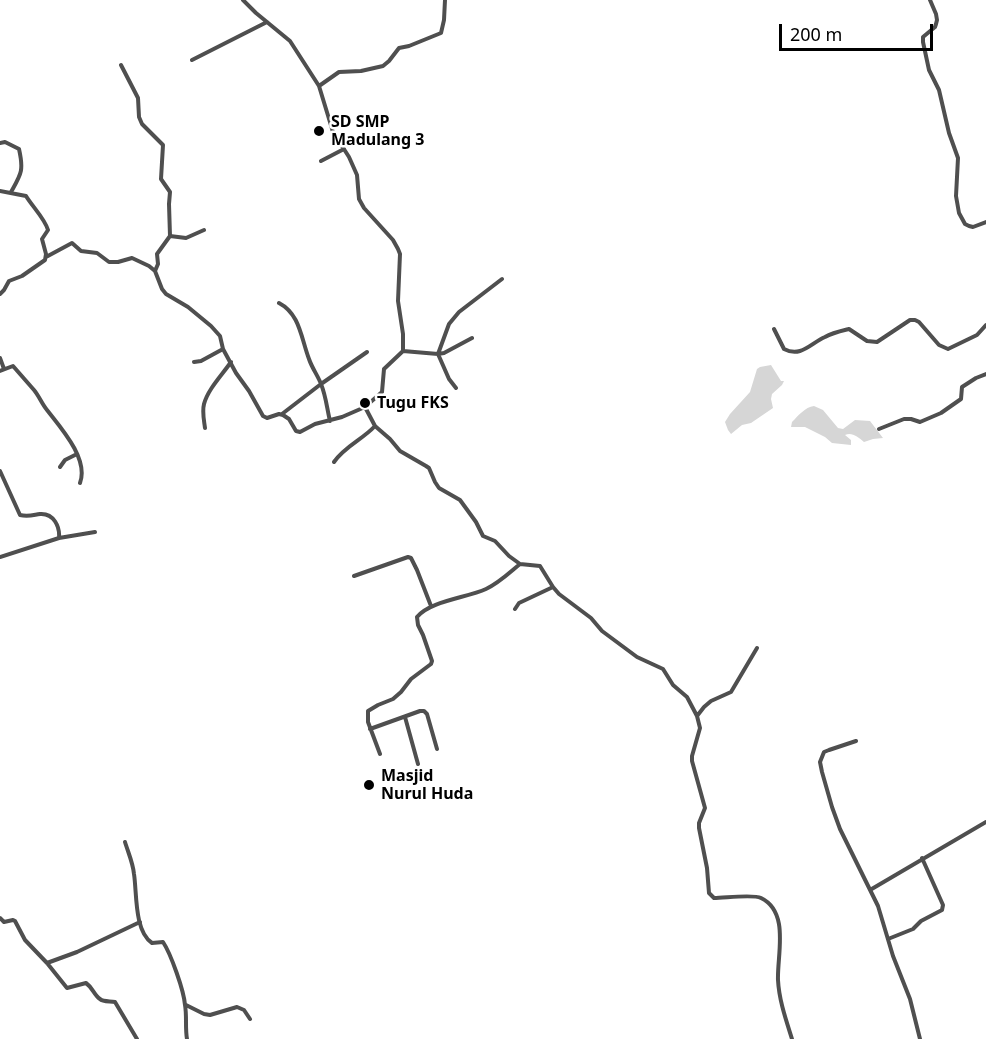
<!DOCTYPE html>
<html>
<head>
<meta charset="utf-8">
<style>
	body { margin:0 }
	#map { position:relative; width:986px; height:1039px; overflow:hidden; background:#fff; font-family:"Noto Sans",sans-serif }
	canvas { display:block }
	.scale { position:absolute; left:779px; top:24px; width:154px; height:27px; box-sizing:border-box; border:3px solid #000; border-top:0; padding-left:8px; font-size:18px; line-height:21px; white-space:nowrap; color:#000; -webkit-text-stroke:4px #fff; paint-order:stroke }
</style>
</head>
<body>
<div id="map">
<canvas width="986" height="1039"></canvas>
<div class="scale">200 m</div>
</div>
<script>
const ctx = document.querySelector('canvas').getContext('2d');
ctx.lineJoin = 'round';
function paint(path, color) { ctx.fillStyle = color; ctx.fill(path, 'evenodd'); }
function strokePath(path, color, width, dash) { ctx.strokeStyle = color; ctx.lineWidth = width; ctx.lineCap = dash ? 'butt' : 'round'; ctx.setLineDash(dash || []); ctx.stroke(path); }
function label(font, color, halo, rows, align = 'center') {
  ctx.font = font + ' "Noto Sans",sans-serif'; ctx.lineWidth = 5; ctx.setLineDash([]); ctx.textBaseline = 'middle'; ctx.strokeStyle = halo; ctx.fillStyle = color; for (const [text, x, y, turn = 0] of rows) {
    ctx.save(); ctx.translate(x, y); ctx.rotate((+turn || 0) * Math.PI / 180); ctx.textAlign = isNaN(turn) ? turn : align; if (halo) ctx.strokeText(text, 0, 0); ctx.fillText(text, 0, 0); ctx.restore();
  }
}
const green = new Path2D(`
	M771,365l10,16h3l-2,4 -10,9 -1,5 2,9 -22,15 -9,2 -11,9 -3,-4 -3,-8 5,-8 20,-22 7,-23 3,-2z
	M814,406l9,4 15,18 5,1 12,-9 15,1 13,17 -10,1 -9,3c-6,-5 -12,-10 -19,-7l6,5v5l-19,-2 -7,-6 -20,-10h-14l1,-5c6,-6 13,-15 22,-16z`);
const street = new Path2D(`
	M243,0l13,13 34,28 29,45 14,46 16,25 8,18 2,24 5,9 29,32 5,9 2,5 -2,47 5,33v17l-19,18 -2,23 -17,15 10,19 15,13 10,12 26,15 3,2 6,14 4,6 21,12 16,22 7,14 12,5 14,15 11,8 20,2 13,21 6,7 32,24 11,13 35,26 26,12 10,16 14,12 10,19 3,12 -8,28v5l13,47 -6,15v5l8,40 2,25 5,5c11,0 39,-4 47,0 29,14 16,57 17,82 1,20 8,40 14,59
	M930,0l6,14 1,6 -1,4 -1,3 -12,10v5l6,28 10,20 10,43 9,25 -2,38 3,17 6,11 4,2 4,1 13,-5
	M192,60l75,-38
	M121,65l17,33 1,19 3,7 21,21 -2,34 9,13 -1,12 1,32 -13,18 1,10 -3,7 7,18 4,5 22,13 23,19 9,10 3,13 13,24 13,18 14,25 4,2 12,-4 4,1 6,4 7,12 4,1 15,-8 27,-7 23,-10
	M319,86l20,-14 22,-1 22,-5 6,-5 10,-13 10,-2 32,-13 3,-13 1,-20
	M0,143l5,-1 14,7c5,22 2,25 -8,43
	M321,161l23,-12
	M0,191l26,5c6,10 19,23 22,34l-6,9 4,15 -1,6 -23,16 -13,5 -5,9 -4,4
	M170,236l16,2 18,-8
	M46,257l26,-14 9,8 16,2 12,9h9l14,-4 17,8 6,5
	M279,303c21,11 22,35 30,56 3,9 9,17 12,25 5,12 6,25 9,37
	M774,329l10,20c17,9 27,-6 41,-12 7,-4 16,-6 24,-8l18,12 10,1 33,-22h5l4,2 20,23 9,4 29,-14 9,-10
	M403,351l35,3 6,-1 28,-15
	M0,358l4,11
	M194,362l7,-1 22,-12
	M0,371l13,-5c7,8 14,16 21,24 5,6 8,14 13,20 14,18 42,49 33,73
	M456,388l-7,-9 -11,-25 11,-30 10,-12 43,-33
	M282,414l39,-30 46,-32
	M205,428c-1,-8 -3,-16 -1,-24 4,-15 18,-29 27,-42
	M879,429l25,-10h7l9,3 21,-9 20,-14 1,-12 14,-9 10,-4
	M334,462c11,-16 28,-22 41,-36
	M60,467l5,-7 12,-6
	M0,471l20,44c8,2 13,0 20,-1 14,-1 20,13 19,24
	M0,557l59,-19 36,-6
	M354,576l54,-19 3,1 6,12 14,36
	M515,609l4,-6 34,-16
	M697,716l7,-9 7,-6 20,-9 26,-44
	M405,717l13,47
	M370,729l50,-18h4l3,3 10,35
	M856,741l-27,9 -5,2 -4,10 2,10 10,35 8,22 38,77 15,50 17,43 10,40
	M380,754l-12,-32v-11l10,-6 15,-6 8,-7 10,-13 20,-15 1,-3 -9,-26 -5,-10 -1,-8c13,-16 49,-19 69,-28 13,-6 23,-16 34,-25
	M125,842c3,10 8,21 9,32 3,19 0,57 18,69l11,-1c8,12 21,49 22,63 2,11 0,23 2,34
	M870,890l116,-68
	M0,918l4,4 9,-2 2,1 10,19 22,23 20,25 19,-5c7,5 8,12 14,16 3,3 10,2 15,3l22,37
	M888,939l25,-10 8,-8 21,-11 1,-5 -21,-47
	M47,963l30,-11 63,-30
	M186,1005l18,9 6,1 27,-8 7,3 6,9`);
const markers = [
	[319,131,6,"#000"],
	[365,403,6,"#000"],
	[369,785,6,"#000"]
];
const poiNames = [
	["SD SMP",331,122],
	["Madulang 3",331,140],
	["Tugu FKS",377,403],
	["Masjid",381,776],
	["Nurul Huda",381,794]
];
paint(green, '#d6d6d6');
strokePath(street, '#4f4f4f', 4);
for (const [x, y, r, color] of markers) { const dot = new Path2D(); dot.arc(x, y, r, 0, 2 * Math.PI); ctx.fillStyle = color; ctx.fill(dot); strokePath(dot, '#fff', 2); }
label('bold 16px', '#000', '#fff', poiNames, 'left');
</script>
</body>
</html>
